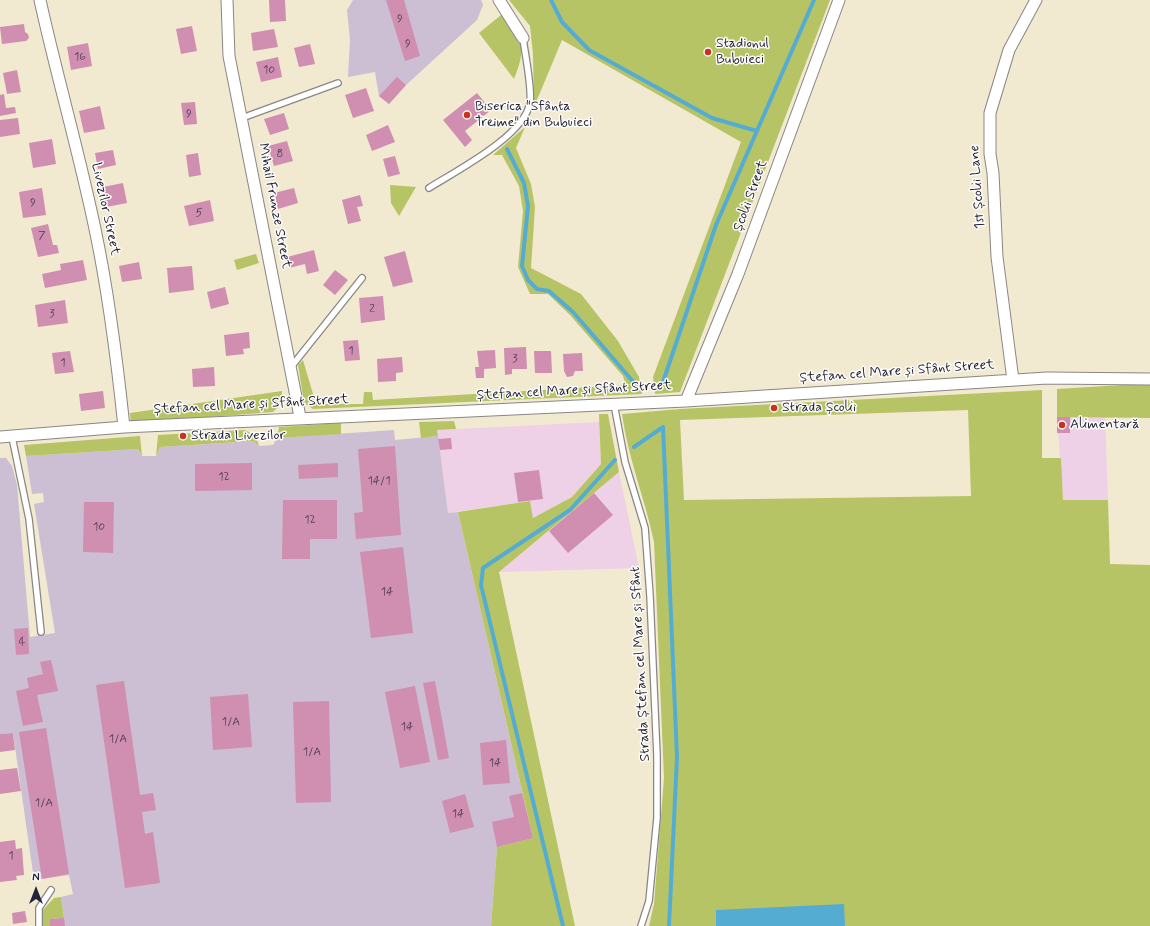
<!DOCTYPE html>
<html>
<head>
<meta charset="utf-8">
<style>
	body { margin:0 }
	#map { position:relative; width:1150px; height:926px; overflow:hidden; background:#f2e9d1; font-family:Mynerve,sans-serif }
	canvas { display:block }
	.north { position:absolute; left:16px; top:870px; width:40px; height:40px; -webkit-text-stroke:3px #fdfcf7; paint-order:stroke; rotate:0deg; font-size:11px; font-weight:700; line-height:16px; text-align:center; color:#22223b }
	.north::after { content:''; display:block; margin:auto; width:14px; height:18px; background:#22223b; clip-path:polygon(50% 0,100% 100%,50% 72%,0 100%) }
</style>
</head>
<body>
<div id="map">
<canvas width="1150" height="926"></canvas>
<div class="north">N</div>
</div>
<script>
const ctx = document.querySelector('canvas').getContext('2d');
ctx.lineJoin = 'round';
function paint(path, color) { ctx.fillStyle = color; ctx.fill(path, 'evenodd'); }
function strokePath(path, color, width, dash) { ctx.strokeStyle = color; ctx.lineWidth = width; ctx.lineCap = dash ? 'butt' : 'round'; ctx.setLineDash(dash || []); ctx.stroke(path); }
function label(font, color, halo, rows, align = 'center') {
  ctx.font = font + ' Mynerve,sans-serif'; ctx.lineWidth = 3; ctx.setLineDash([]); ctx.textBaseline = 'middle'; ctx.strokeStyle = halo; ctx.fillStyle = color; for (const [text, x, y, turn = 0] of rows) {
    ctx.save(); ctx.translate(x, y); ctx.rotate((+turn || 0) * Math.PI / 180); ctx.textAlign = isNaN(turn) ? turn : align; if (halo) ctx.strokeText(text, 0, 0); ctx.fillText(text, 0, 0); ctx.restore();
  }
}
const built = new Path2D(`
	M1057,417h48l3,83 -45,1z
	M600,422l1,42 -29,33 -39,21 -3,-17 -82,12 -11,-83z
	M619,472l20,96 -140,4 50,-41z`);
const industrial = new Path2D(`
	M353,0h128l2,5 -6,15 -71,65 -17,19 -10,-8 -4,-24 -27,5 2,-37 -3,-30z
	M394,430l1,10 43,-4 10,77 10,-1 75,326 -36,9 -6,79h-441v-7l14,-1 -3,-21 12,-3 -4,-19 -35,5 -21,-147 -13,1v-276h6l6,8 5,19 13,152 25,-4 -21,-129 10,-2 -1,-9 -11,1 -6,-38 112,-7 4,7h14l4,-9 93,-6 6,5 14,-1 4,-7z`);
const green = new Path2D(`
	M509,0h321l-150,392 -25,2 -2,-17 88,-235 -179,-102 -28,67 -1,-53 -3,-28z
	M501,15c20,27 27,30 13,64l-35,-46z
	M525,127l-9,21 15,36 4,23 -4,61 50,26 37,47 21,36 3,17 -329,15 -9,-6 -6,-38 5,-5 13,44h47l1,-12h8l1,8 253,-15 -3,-9 -53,-61 -22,-21h-18l-12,-27 5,-56 -4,-25 -17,-31h-9z
	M390,185l26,2 -17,29 -8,-13z
	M256,254l3,9 -22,7 -3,-10z
	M1122,385h28v33l-93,-1v-28z
	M1042,390v68h19l2,42h45l2,64 40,1v361h-501l5,-22 10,-126 -10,-236c-9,-43 -26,-84 -32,-128l58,-5zM968,410l3,86 -287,4 -4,-80z
	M282,391v12l-9,9 -142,11 -1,-10z
	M599,414h9l11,58 -120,100 76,354h-84l6,-79 36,-9 -75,-326 72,-11 3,17 39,-21 29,-33z
	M454,421l2,8 -19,1 1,6 -17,2 -2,-16z
	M341,423v11l-64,4 2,-11z
	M245,430c8,4 12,7 14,16l-6,-5 -93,6 -4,9 2,-21z
	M140,436l2,20 -4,-7 -112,7 -2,-11z
	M61,897l3,21 -14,1v7h-7l-1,-15 12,-13z`);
const water = new Path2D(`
	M844,904l1,22h-129v-16z`);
const stream = new Path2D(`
	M551,0l11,22 27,28 123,68 45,13
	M507,149l17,34 4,23 -6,60 6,14 9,9 12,2 24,21 63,73
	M662,385l54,-160 98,-225
	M663,427l14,330 -8,169
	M634,447l29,-20
	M563,926l-82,-341 2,-17 87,-58 45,-50`);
const building = new Path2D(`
	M269,0h16l1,21 -16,1z
	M386,0h18l16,56 -15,5z
	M24,24l1,8 3,2 1,4 -3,3 -24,3 -2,-17z
	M192,26l5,25 -16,3 -5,-25z
	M274,29l4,18 -25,4 -2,-18z
	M88,43l4,23 -21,4 -4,-23z
	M310,44l5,20 -16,3 -5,-19z
	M278,57l4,20 -21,5 -5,-20z
	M17,70l4,22 -14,2 -4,-21z
	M397,77l9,8 -17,19 -10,-8z
	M366,88l8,23 -21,7 -8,-23z
	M477,93l14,17 -26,21 7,9 -7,7 -22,-27z
	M4,94l2,14 9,-1 1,6 -16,3v-21z
	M195,102l2,22 -13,1 -3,-22z
	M100,106l5,23 -21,4 -5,-22z
	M284,113l5,16 -19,6 -6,-16z
	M18,118l2,16 -20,3v-17z
	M388,125l7,17 -23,9 -6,-16z
	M52,139l4,25 -23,4 -4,-25z
	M287,141l6,20 -19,5 -6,-20z
	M113,150l3,15 -18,4 -3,-16z
	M198,153l3,22 -12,2 -3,-22z
	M395,156l5,18 -12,3 -5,-18z
	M123,183l4,20 -21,4 -3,-20z
	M42,188l4,27 -23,3 -4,-26z
	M294,188l4,15 -20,6 -4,-16z
	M360,195l3,11 -6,1 4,14 -13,3 -6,-24z
	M210,200l4,21 -25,5 -5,-20z
	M48,224l5,21h4l2,8 -21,4 -7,-29z
	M314,250l5,21 -12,3 -2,-10 -16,4 -2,-11z
	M405,251l8,31 -20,5 -9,-30z
	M83,260l4,20 -42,8 -3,-14 19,-4 -1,-6z
	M139,262l3,17 -20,3 -3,-16z
	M192,266l2,24 -25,3 -2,-25z
	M335,270l13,10 -13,15 -12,-10z
	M225,287l4,17 -18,5 -4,-17z
	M383,296l2,24 -24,3 -2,-25z
	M65,300l3,23 -30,4 -3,-22z
	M249,332l1,16 -7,1 1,5 -18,2 -2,-21z
	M358,340l2,20 -15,1 -2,-20z
	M526,347l1,22h-15v5l-7,1 -1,-27z
	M495,350l1,18 -12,1v9h-8l-1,-11h4l-2,-16z
	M70,351l4,21 -19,2 -3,-21z
	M534,351h17l1,22h-17z
	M582,353l1,18h-8l-2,5 -6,1 -3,-6 -1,-17z
	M402,357l1,15 -7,1v8l-18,1 -1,-23z
	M214,367l1,19 -22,1 -1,-18z
	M103,391l2,17 -24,3 -2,-17z
	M1057,417h13v16h-13z
	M451,438l1,11 -12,1 -2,-11z
	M395,446l6,89 -45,4 -2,-26 9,-1 -5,-63z
	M252,463v27l-57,1v-27z
	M338,463v14l-39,2 -1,-14z
	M539,470l4,29 -25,3 -4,-29z
	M594,493l19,22 -45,38 -19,-22z
	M283,500h54v39h-27v20h-28z
	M84,502h30l-1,51 -30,-1z
	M403,547l10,86 -42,5 -11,-86z
	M28,628l1,26 -13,1 -2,-26z
	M51,660l7,31 -21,4 6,27 -20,4 -7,-35 13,-3 -2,-10 16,-4 -3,-12z
	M124,681l16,114 13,-2 3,17 -14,2 3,22 8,-2 7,51 -35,5 -29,-203z
	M435,681l14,77 -11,2 -15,-77z
	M415,686l15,76 -30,6 -15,-76z
	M248,694l4,53 -39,3 -3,-53z
	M329,701l2,101 -35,1 -3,-101z
	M46,728l23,146 -27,5 -23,-147z
	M13,733l2,17 -15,2v-18z
	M506,740l4,43 -27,2 -3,-42z
	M17,768l4,23 -21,3v-24z
	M522,793l11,45 -36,9 -5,-25 22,-5 -5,-21z
	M465,794l9,33 -24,6 -8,-32z
	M15,840l1,9 6,-1 2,27 -8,1 1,4 -17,2v-40z
	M25,911l2,11 -14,2 -1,-11z
	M64,918l1,8h-15v-7z`);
const service = new Path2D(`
	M242,118l96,-35
	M429,188c27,-17 97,-53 101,-86 2,-15 -5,-48 -7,-64
	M291,367l71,-89
	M614,404l11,58 20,66 5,68 7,160v62l-8,83 -8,25
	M12,437l17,82 12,113
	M39,926v-18l12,-18`);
const minor = new Path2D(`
	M40,0c17,77 39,152 55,229 14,66 22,131 29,198
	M227,0l2,56 71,361
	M499,0l24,38
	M1013,380l-16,-123 -4,-84 -3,-19v-41l19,-63 27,-50
	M686,401l52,-127 101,-274
	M0,437l124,-10 562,-26 361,-23 103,1`);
const markers = [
	[708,52,4,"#c8321e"],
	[467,115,4,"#c8321e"],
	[774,408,4,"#c8321e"],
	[1062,425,4,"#c8321e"],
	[183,436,4,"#c8321e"]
];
const numberNames = [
	["9",400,19],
	["9",408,44],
	["16",80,57],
	["10",269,70],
	["9",189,114],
	["8",280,154],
	["9",33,203],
	["5",199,213],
	["7",42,236],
	["2",372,309],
	["3",52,314],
	["1",351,351],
	["3",515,359],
	["1",63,363],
	["12",224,477],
	["14/1",379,481],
	["12",310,520],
	["10",99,527],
	["14",387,592],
	["4",22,642],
	["1/A",231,722],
	["14",407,727],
	["1/A",118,739],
	["1/A",312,752],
	["14",495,763],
	["1/A",44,803],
	["14",458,814],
	["1",11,856]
];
const poiNames = [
	["Stadionul",716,44],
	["Bubuieci",716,60],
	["Biserica \"Sfânta",475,107],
	["Treime\" din Bubuieci",475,123],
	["Strada Școlii",782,408],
	["Alimentară",1070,425],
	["Strada Livezilor",191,436]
];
const streetNames = [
	["1st Școlii Lane",978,187,-94],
	["Școlii Street",751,196,-70],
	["Mihail Frunze Street",274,206,79],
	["Livezilor Street",105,209,78],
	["Ștefan cel Mare și Sfânt Street",897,372,-4],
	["Ștefan cel Mare și Sfânt Street",574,391,-3],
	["Ștefan cel Mare și Sfânt Street",251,405,-3],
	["Strada Ștefan cel Mare și Sfânt",641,664,-93]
];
paint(built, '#eed0e7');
paint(industrial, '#ccbed3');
paint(green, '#b7c465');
paint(water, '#55acd2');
strokePath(stream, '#55acd2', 4);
paint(building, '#d08eb0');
strokePath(service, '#8a8686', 8);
strokePath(minor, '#8a8686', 13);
strokePath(service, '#fff', 5.5);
strokePath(minor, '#fff', 11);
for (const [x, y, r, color] of markers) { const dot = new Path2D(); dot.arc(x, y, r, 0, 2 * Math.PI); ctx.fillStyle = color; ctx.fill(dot); strokePath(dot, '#fdfcf7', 1.5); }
label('12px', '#4e3d58', null, numberNames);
label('14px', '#22223b', '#fdfcf7', poiNames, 'left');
label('14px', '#22223b', '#fdfcf7', streetNames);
</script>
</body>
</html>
